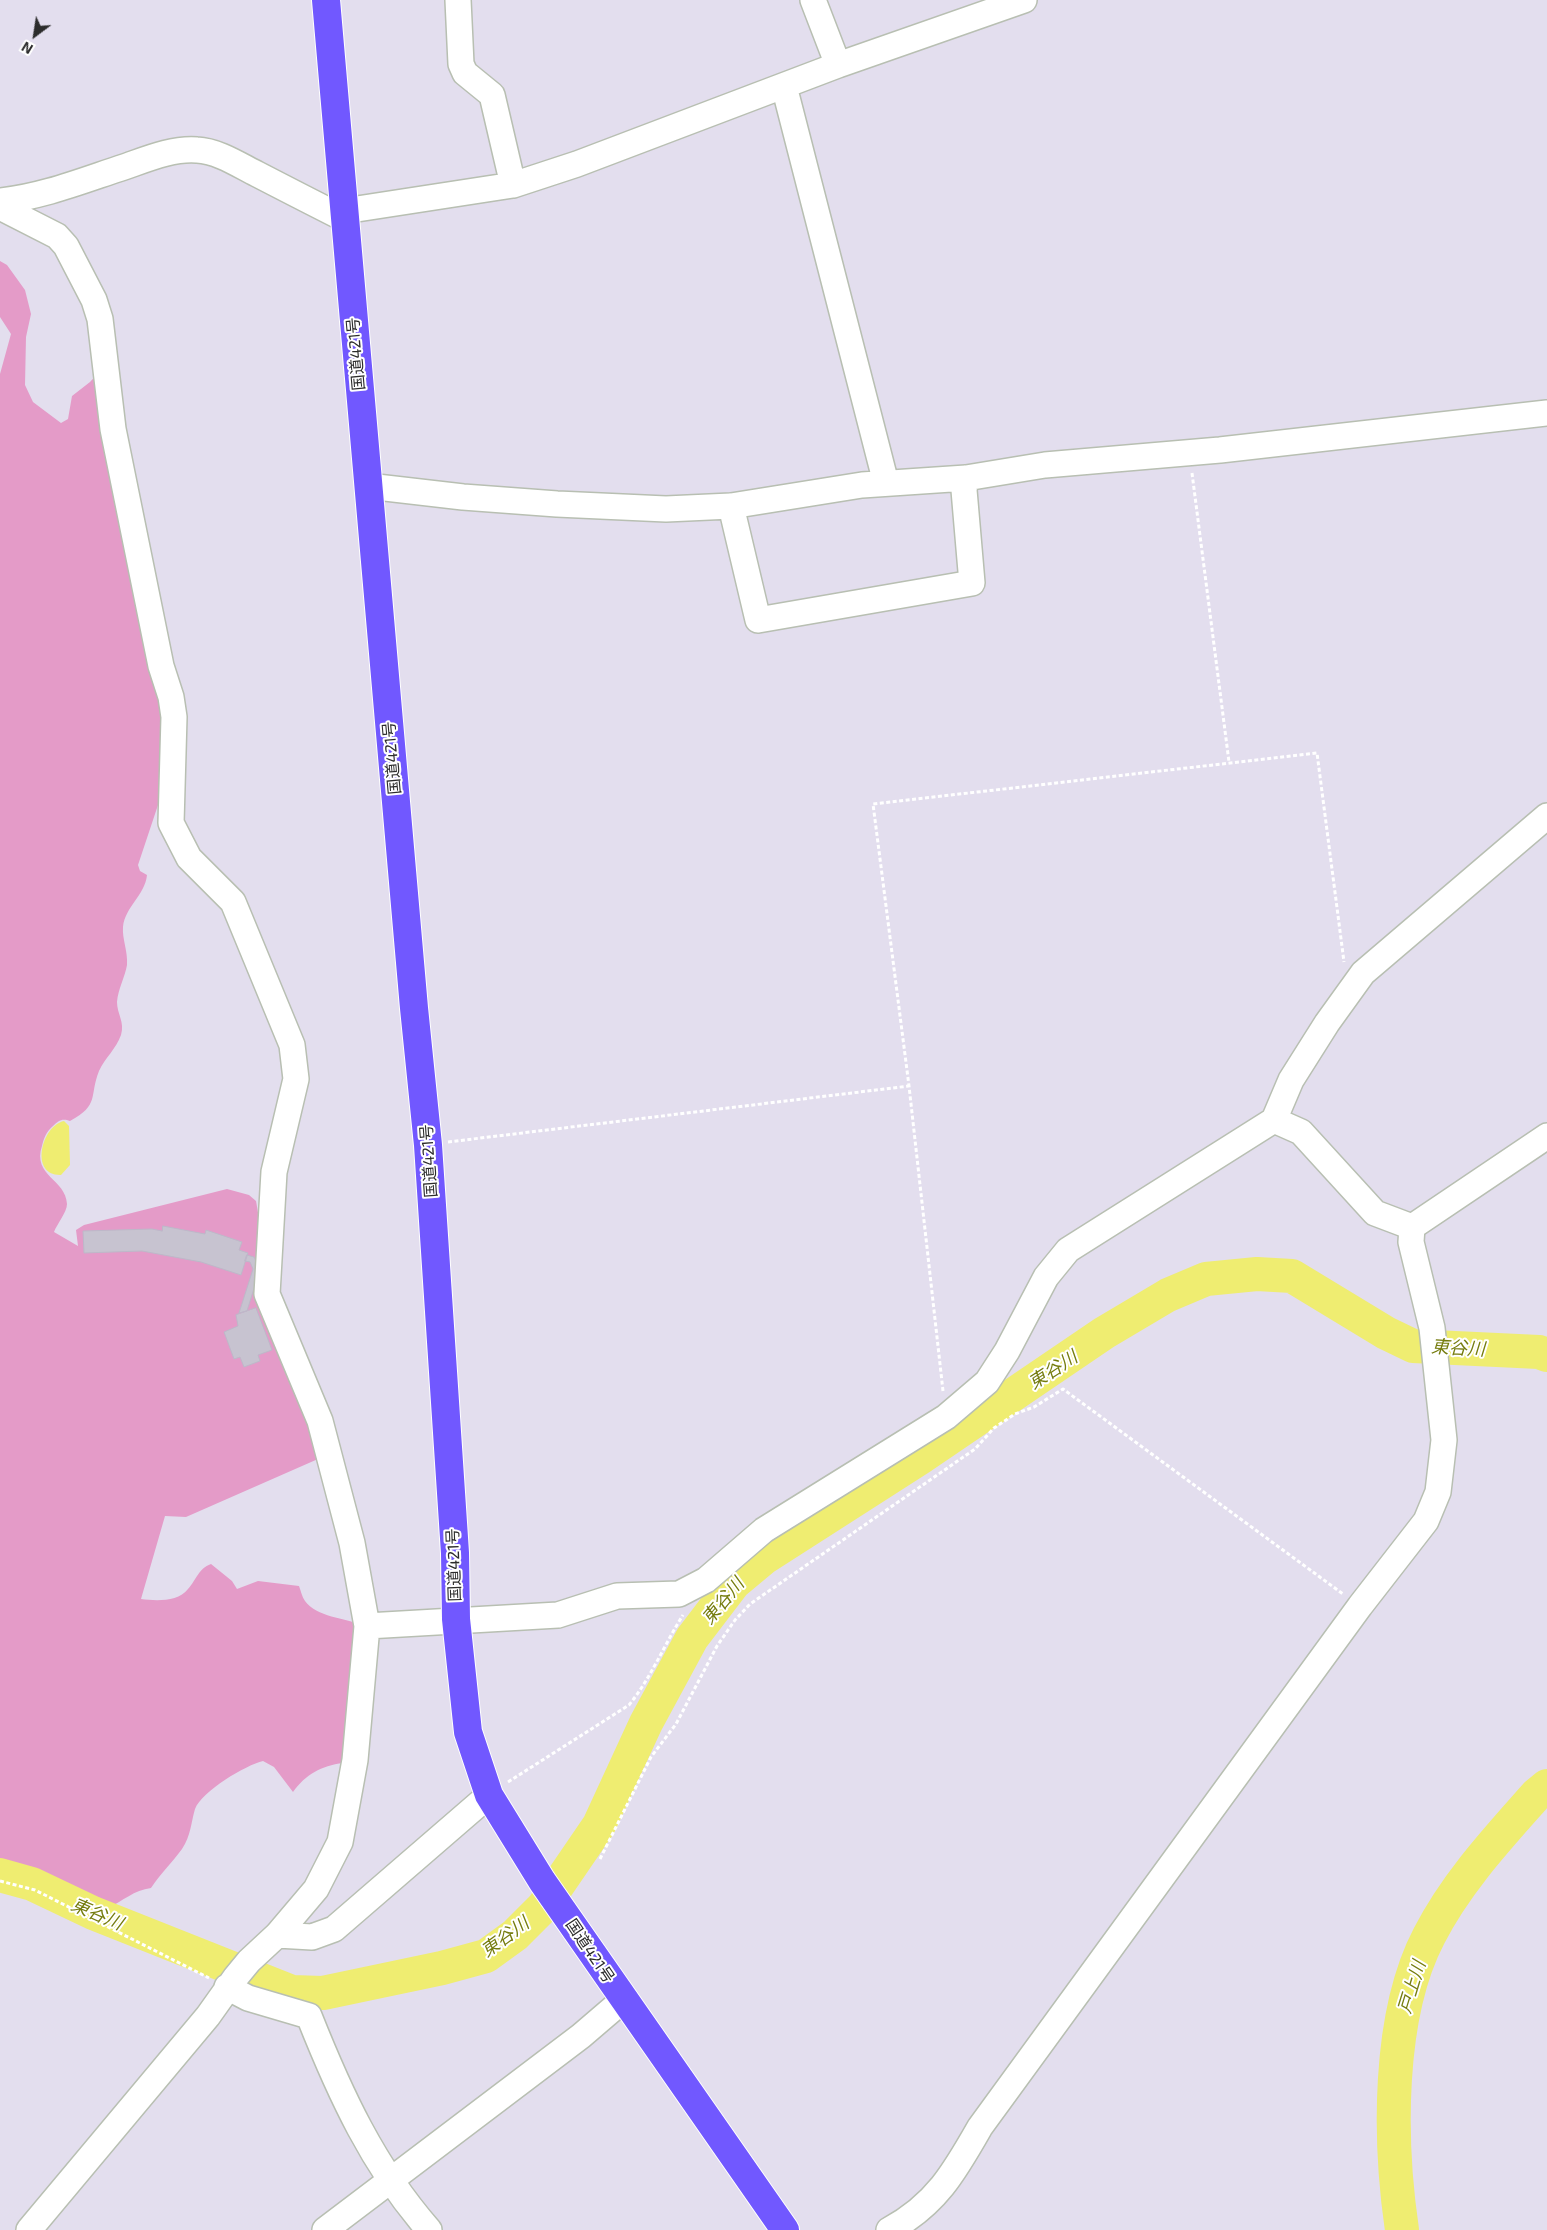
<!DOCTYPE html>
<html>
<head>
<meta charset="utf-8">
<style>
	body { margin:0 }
	#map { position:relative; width:1547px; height:2230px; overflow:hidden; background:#e3deee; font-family:"Exo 2",sans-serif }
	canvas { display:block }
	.north { position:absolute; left:10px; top:10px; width:50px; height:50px; -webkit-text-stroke:4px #fff; paint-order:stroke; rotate:211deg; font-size:14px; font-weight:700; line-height:20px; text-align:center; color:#2c2c2c }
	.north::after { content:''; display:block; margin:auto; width:18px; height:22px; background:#2c2c2c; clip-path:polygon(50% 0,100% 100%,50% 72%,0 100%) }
</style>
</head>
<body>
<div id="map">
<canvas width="1547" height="2230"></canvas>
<div class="north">N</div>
</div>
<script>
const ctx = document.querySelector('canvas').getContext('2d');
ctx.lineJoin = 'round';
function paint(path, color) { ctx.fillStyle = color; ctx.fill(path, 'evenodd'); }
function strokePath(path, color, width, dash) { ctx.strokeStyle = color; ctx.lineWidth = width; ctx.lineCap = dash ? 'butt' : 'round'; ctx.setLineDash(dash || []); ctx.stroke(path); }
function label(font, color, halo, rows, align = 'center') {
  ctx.font = font + ' "Exo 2","Noto Sans JP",sans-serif'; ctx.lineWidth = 4; ctx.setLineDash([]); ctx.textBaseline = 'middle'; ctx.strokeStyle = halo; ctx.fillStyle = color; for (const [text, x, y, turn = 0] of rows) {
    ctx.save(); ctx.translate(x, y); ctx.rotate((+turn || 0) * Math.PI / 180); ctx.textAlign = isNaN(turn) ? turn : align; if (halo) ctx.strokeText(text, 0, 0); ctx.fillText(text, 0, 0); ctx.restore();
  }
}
const green = new Path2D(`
	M0,261l7,4 18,25 6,24 -5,23 -1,48 8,17 28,21 7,-4 4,-23 18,-14 11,-12 66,326 -8,106 -21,63 2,6 7,4c-2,20 -22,32 -24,52 -1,12 5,24 4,38 -2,12 -9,24 -10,37 0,12 8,20 4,33 -5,14 -16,23 -22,36 -10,25 1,34 -29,50 -8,-3 -12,0 -17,5 -7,6 -9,12 -11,20 -10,30 24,33 25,58 0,8 -10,20 -13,28l24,14 -2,-16 8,-5 143,-36 22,6 7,6 4,23 61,216 -3,19 -132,58 -21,-1 -24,83c15,2 37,3 47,-10 9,-10 10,-20 23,-25l21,17 5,8 21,-8 41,5c2,5 3,11 6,15 11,16 41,17 56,24l-18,138c-22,3 -37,11 -50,29l-19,-25 -11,-6c-17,4 -61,30 -68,48 -4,13 -4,27 -13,40 -10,14 -22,25 -31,39 -17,2 -28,13 -43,20l-94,-37 -14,-3v-1494l11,-40 -11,-17z`);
const water = new Path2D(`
	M64,1121l5,5 1,39 -9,10c-32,1 -20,-49 3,-54z`);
const river = new Path2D(`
	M0,1875l32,9 61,29 199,79 31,1 119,-25 44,-12 29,-21 28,-28 56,-82 47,-102 46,-85 42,-55 30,-25 156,-100 184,-125 64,-38 38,-16 51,-5 35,2 94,57 27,13 126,6 8,3
	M1402,2230c-13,-88 -15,-214 27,-294 27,-53 68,-97 107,-141l11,-9`);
const building = new Path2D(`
	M163,1226l42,8 1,-4 36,12 -3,8 9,3 -7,22 -40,-13 -59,-11 -58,2 -1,-22 69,-2 10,2z
	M247,1255l7,2 6,12 -13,42 -8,2 14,-44 -3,-7 -5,-1z
	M256,1308l16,42 -14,5 2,6 -16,6 -4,-10 -6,2 -10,-27 14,-6 -2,-11z`);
const path = new Path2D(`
	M1192,473l37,289
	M448,1142l461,-56
	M943,1391l-34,-305 -36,-282 444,-51 27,209
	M508,1782l121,-77c22,-27 35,-60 54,-90
	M600,1859l51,-102 25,-33 41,-78 18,-26 15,-16 225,-155 19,-21 21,-14 19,-7 29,-18 280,205
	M0,1881l35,9 174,88`);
const minor = new Path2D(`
	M458,0l3,64 4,9 27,22 21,90
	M813,0l25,65
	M784,86l102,397
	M0,201c42,-4 84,-21 124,-34 23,-8 49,-19 73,-17 21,1 42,15 60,24 29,15 58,30 88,45
	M0,207l57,29 9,10 28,54 6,19 13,110 48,237 10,31 3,20 -3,106 18,35 44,44 59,143 4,34 -22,93 -7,122 53,127 32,122 15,83 -12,134 -15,82 -24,47 -39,46 -28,26 -14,17 -27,38 -179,214
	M344,211l169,-26 64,-21 261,-99 186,-65
	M368,486l95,11 94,7 109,5 65,-3 131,-21 104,-7 79,-13 175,-15 327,-37
	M731,506l27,114 214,-37 -8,-93 2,-12
	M1274,1120l27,12 74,81 37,14
	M367,1626l191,-11 59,-19 62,-2 27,-14 58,-50 182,-113 41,-35 20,-31 39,-74 22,-27 206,-130 17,-40 36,-57 36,-50 184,-157
	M277,1935l35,2 22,-8 155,-134
	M227,1987l21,11 61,18c31,78 64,150 120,214
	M325,2230l256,-194 42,-36
	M889,2230c47,-25 66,-59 91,-103l380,-521 66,-85 12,-29 6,-52 -12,-112 -21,-86 1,-15 135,-91`);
const highway = new Path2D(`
	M326,0l88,1008 14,137 27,408 1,66 12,113 21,63 53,86 243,349`);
const streetNames = [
	["国道421号",356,354,-95],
	["国道421号",392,758,-95],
	["国道421号",429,1161,-94],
	["国道421号",454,1565,-92],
	["国道421号",590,1951,56]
];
const waterNames = [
	["東谷川",1458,1348,3],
	["東谷川",1053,1370,-33],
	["東谷川",723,1601,-50],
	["東谷川",97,1914,23],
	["東谷川",505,1937,-36],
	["戸上川",1412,1987,-73]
];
paint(green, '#e49bc8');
paint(water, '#efed71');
strokePath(river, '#efed71', 34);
paint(building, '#c7c3d0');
strokePath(building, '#beb8c9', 1);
strokePath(minor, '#b8bfb2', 28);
strokePath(highway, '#fff', 30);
strokePath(path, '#fff', 3, [4, 2.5]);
strokePath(minor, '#fff', 25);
strokePath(highway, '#7158ff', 28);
label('16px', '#2c2c2c', '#fff', streetNames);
label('italic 18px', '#757c0e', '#fff', waterNames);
</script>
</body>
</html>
